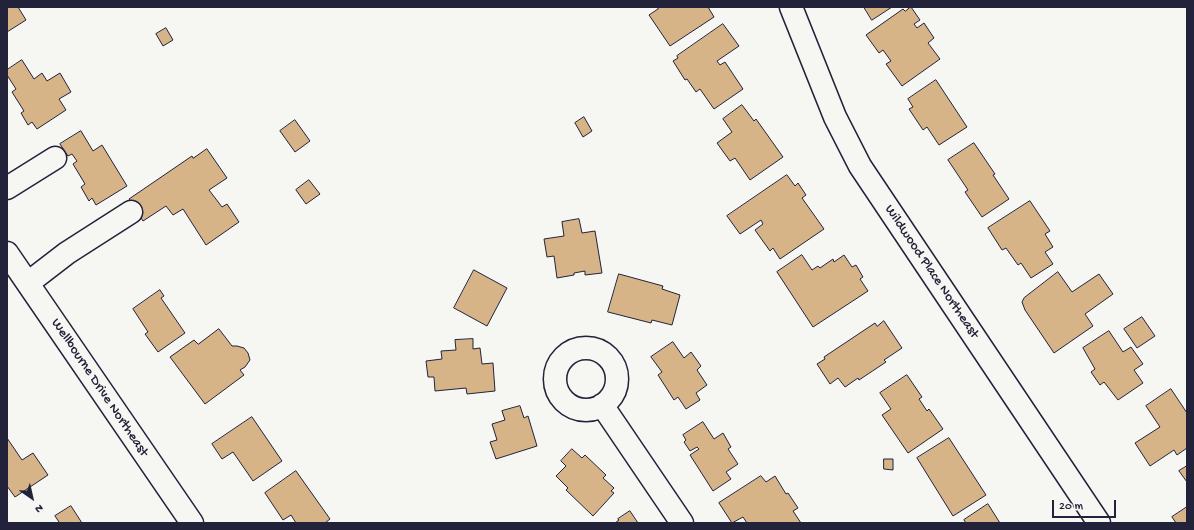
<!DOCTYPE html>
<html>
<head>
<meta charset="utf-8">
<style>
	body { margin:0 }
	#map { position:relative; width:1194px; height:530px; overflow:hidden; background:#f6f6f2; font-family:"Gochi Hand",sans-serif }
	canvas { display:block }
	.frame { position:absolute; inset:0; border:8px solid #22223b; pointer-events:none }
	.north { position:absolute; left:12px; top:478px; width:40px; height:40px; -webkit-text-stroke:3px #f6f6f2; paint-order:stroke; rotate:146deg; font-size:11px; font-weight:700; line-height:16px; text-align:center; color:#22223b }
	.north::after { content:''; display:block; margin:auto; width:14px; height:18px; background:#22223b; clip-path:polygon(50% 0,100% 100%,50% 72%,0 100%) }
	.scale { position:absolute; left:1052px; top:500px; width:64px; height:18px; box-sizing:border-box; border:2px solid #22223b; border-top:0; padding-left:5px; font-size:12px; line-height:14px; white-space:nowrap; color:#22223b; -webkit-text-stroke:3px #f6f6f2; paint-order:stroke }
</style>
</head>
<body>
<div id="map">
<canvas width="1194" height="530"></canvas>
<div class="frame"></div>
<div class="north">N</div>
<div class="scale">20 m</div>
</div>
<script>
const ctx = document.querySelector('canvas').getContext('2d');
ctx.lineJoin = 'round';
function paint(path, color) { ctx.fillStyle = color; ctx.fill(path, 'evenodd'); }
function strokePath(path, color, width, dash) { ctx.strokeStyle = color; ctx.lineWidth = width; ctx.lineCap = dash ? 'butt' : 'round'; ctx.setLineDash(dash || []); ctx.stroke(path); }
function label(font, color, halo, rows, align = 'center') {
  ctx.font = font + ' "Gochi Hand",sans-serif'; ctx.lineWidth = 3; ctx.setLineDash([]); ctx.textBaseline = 'middle'; ctx.strokeStyle = halo; ctx.fillStyle = color; for (const [text, x, y, turn = 0] of rows) {
    ctx.save(); ctx.translate(x, y); ctx.rotate((+turn || 0) * Math.PI / 180); ctx.textAlign = isNaN(turn) ? turn : align; if (halo) ctx.strokeText(text, 0, 0); ctx.fillText(text, 0, 0); ctx.restore();
  }
}
const building = new Path2D(`
	M7,7h11l8,13 -19,12z
	M657,7h51l6,10 -44,29 -21,-31 9,-6z
	M864,7h28l-20,13z
	M911,7l9,13 -6,4 3,4 7,-5 10,15 -6,5 12,16 -38,27 -16,-22 5,-3 -8,-11 -4,3 -13,-18 37,-26 2,2z
	M723,24l16,22 -22,15 3,4 5,-3 18,27 -29,20 -14,-20 -4,3 -9,-13 -2,1 -12,-19 5,-3 -1,-2z
	M166,28l7,12 -10,6 -7,-12z
	M22,60l12,19 8,-6 5,8 13,-8 11,19 -12,7 7,11 -29,19 -5,-7 -4,3 -7,-12 3,-2 -12,-19 4,-3 -9,-14v-5z
	M936,80l31,47 -28,18 -12,-18 -4,3 -14,-21 4,-2 -5,-8z
	M742,105l12,16 2,-2 27,38 -33,23 -15,-22 -5,3 -13,-18 15,-11 -9,-13z
	M584,117l8,14 -9,6 -8,-14z
	M295,120l15,21 -15,11 -15,-21z
	M81,131l12,20 9,-6 25,41 -31,19 -4,-7 -3,3 -8,-14 4,-3 -12,-20 4,-3 -5,-7 -4,2 -8,-12z
	M974,143l21,31 -2,1 16,24 -27,18 -17,-25 3,-2 -20,-30z
	M207,149l20,29 -18,12 13,17 5,-3 12,18 -33,23 -23,-36 -10,6 -7,-9 -23,15 -14,-22 63,-43 1,2z
	M787,175l8,11 3,-3 8,12 -4,3 22,31 -44,30 -7,-11 -3,3 -15,-21 8,-6 -2,-4 -21,14 -13,-18z
	M309,180l11,14 -14,10 -10,-14z
	M1030,201l20,30 -5,3 8,13 -8,5 8,12 -22,14 -10,-15 -3,2 -12,-17 -4,2 -14,-22z
	M579,219l3,14 13,-2 7,42 -17,2v-4l-11,2v2l-17,3 -3,-22 -7,1 -3,-18 20,-3 -2,-14z
	M802,255l10,15 6,-4 2,2 13,-9 1,3 10,-7 8,12 4,-2 7,12 -3,2 8,12 -55,36 -36,-55z
	M474,270l33,18 -20,38 -33,-18z
	M1058,272l14,20 27,-18 14,20 -28,20 8,12 -39,27 -29,-43 -3,-8 2,-4z
	M619,274l44,12 -1,3 18,6 -8,30 -20,-5 -1,3 -43,-11z
	M160,290l4,6 -3,2 24,35 -27,19 -13,-18 3,-2 -15,-23z
	M1142,317l13,19 -18,12 -13,-19z
	M884,321l18,27 -18,12 2,2 -27,18 -1,-2 -13,9 -7,-9 -8,6 -13,-20 8,-5 -1,-2 51,-34 2,3z
	M219,329l13,17h5l7,2 4,5 2,7 -5,7 -5,3 4,5 -39,29 -35,-47 24,-17 4,4z
	M1109,331l14,21 8,-5 12,17 -9,6 9,13 -25,17 -14,-18 -4,3 -9,-13 4,-3 -12,-21z
	M473,339v10l7,-1 2,16 11,-1 2,28 -28,3 -1,-6 -31,3 -1,-14h-6l-2,-16 16,-2 -1,-8 15,-1 -1,-10z
	M673,342l11,16 7,-6 10,14 -4,4 10,15 -11,8 4,7 -14,9 -8,-12 -4,3 -16,-25 4,-3 -11,-15z
	M907,375l15,22 -3,2 8,12 2,-2 14,20 -35,24 -26,-38 9,-6 -11,-16z
	M1171,389l16,24v35l-10,7 -3,-5 -24,16 -15,-23 25,-16 -14,-21z
	M520,406l4,12 4,-2 9,30 -41,13 -6,-17 7,-2 -5,-16 13,-4 -3,-9z
	M252,417l30,44 -29,20 -20,-29 -11,7 -10,-15z
	M703,422l11,17 9,-6 8,14 -3,2 10,15 -12,8 5,7 -18,12 -23,-36 9,-6 -2,-2 -7,4 -6,-9 2,-2 -3,-5z
	M7,438l15,22 11,-7 15,22 -33,22 -8,-11z
	M949,438l37,57 -33,21 -36,-58z
	M572,449l10,9 3,-3 21,20 -3,3 11,10 -3,3 3,2 -21,23 -27,-26 2,-2 -12,-12 10,-10 -5,-5z
	M884,459h9v11l-9,-1z
	M1187,466v16l-8,-11z
	M296,471l34,48 -5,4h-29l-5,-8 -8,5 -18,-27z
	M761,476l5,6 9,-6 11,18 2,-1 10,15 -5,3 8,12h-54l-4,-6 -11,6 -13,-20z
	M988,504l12,19h-34l-2,-3z
	M71,506l11,17h-24l1,-1 -4,-6z
	M1187,507v16h-11l-4,-6z
	M630,511l8,12h-23l4,-3 -1,-1z`);
const minor = new Path2D(`
	M791,7l44,110 25,49 239,357
	M7,188l48,-30
	M7,253l185,270
	M28,283l39,-30 64,-41
	M555 379a31 31 0 1 1 62 0a31 31 0 1 1-62 0Z
	M602,405l80,118`);
const streetNames = [
	["Wildwood Place Northeast",931,272,56],
	["Wellbourne Drive Northeast",99,388,56]
];
paint(building, '#d6b488');
strokePath(building, '#22223b', 1);
strokePath(minor, '#22223b', 25);
strokePath(minor, '#f6f6f2', 22);
label('14px', '#22223b', '#f6f6f2', streetNames);
</script>
</body>
</html>
